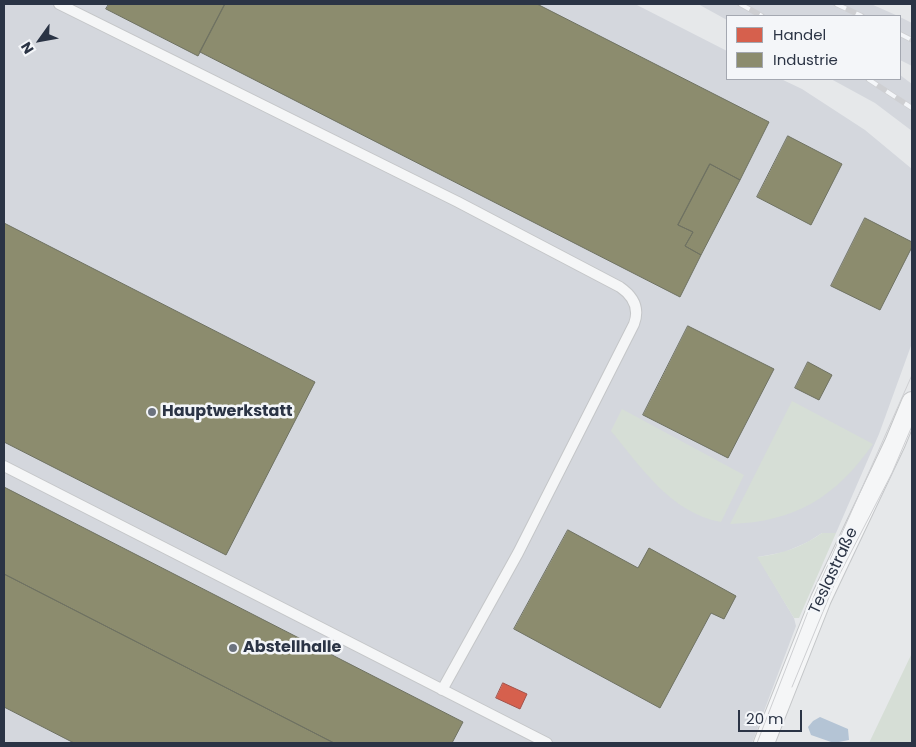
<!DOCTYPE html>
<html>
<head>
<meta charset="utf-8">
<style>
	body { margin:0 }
	#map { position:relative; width:916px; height:747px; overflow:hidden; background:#e6e8ea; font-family:Poppins,sans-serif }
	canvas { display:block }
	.frame { position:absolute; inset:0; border:5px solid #2b3445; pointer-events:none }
	.legend { position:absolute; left:726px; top:15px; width:175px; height:65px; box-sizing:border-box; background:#f4f6f9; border:1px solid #a4a8b1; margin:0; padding:6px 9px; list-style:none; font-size:15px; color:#2b3445 }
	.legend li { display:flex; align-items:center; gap:10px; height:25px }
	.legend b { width:25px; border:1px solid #a4a8b1 }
	.north { position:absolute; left:15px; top:15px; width:50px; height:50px; -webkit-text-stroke:4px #f4f6f9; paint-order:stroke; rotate:238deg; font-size:14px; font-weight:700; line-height:20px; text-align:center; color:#2b3445 }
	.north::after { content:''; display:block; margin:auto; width:18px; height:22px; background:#2b3445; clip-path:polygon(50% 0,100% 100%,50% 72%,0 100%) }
	.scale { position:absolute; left:738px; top:710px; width:64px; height:22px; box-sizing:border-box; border:2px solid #2b3445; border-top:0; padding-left:6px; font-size:15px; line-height:18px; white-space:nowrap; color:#2b3445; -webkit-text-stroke:4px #f4f6f9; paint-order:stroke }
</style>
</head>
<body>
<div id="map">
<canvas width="916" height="747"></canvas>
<div class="frame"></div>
<ul class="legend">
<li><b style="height:14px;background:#d6604d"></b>Handel</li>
<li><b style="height:14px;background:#8c8c6e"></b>Industrie</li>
</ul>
<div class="north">N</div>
<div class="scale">20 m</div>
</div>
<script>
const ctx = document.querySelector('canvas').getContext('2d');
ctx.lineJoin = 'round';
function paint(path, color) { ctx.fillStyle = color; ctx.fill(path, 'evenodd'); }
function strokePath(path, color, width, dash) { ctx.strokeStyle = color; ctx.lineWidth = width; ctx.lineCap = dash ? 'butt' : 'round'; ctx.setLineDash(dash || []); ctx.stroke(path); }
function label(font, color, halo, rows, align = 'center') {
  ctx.font = font + ' Poppins,sans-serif'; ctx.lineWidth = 5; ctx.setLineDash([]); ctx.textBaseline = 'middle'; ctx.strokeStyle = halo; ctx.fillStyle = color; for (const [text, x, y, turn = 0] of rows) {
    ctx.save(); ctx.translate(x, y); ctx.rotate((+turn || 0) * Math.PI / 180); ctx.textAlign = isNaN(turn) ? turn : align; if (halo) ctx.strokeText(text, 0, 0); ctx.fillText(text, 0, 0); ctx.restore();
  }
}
const built = new Path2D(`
	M4,4h631l92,47v28h54l21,10 63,41 47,39v174l-33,91 -43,99h-14l-14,9 -23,10 -27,5 36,61 2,8 -44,117h-748z
	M698,4h173l27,12h-171v4z
	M900,17l12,6v43l-12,-6z
	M900,75l12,9v47l-37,-28 -44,-24h69z`);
const green = new Path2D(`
	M792,401l81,43c-37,53 -78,78 -143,80z
	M622,409l122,66 -23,47c-50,-9 -80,-55 -110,-91z
	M822,533h14l-37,85h-5l-37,-61c25,-3 45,-10 65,-24z
	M912,653v90h-43z`);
const water = new Path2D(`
	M820,717l28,12 1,11 -15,3 -23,-8 -3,-8 5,-6z`);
const shops = new Path2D(`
	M503,683l24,11 -7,15 -24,-11z`);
const industry = new Path2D(`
	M109,4h116l-27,52 -92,-47z
	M225,4h312l232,118 -29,58 -30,-16 -32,61 15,7 -8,14 16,9 -21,42 -480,-245z
	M788,136l54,28 -31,61 -54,-28z
	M710,164l30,16 -39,75 -16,-9 8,-14 -15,-7z
	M865,218l47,24v5l-32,63 -49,-24z
	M4,223l311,159 -89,173 -222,-113z
	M688,326l86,43 -46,89 -85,-43z
	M808,362l24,13 -13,25 -24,-12z
	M4,487l459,235 -11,21h-118l-330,-169z
	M568,530l70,38 11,-20 87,48 -12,23 -13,-6 -51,95 -146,-79z
	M4,574l330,169h-260l-70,-36z`);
const lane = new Path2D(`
	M59,4l399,198 162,85c13,9 20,21 14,37l-116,229 -76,137
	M4,466l543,277`);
const street = new Path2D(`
	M764,743l57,-144 74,-156 17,-41`);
const tram = new Path2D(`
	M792,687l42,-102 58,-112 20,-47
	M757,743l57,-147 98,-221`);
const rail = new Path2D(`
	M740,4l22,12
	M836,4l26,12
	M900,34l12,6
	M868,79l44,29`);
const markers = [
	[152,412,5,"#6c737f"],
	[233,648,5,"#6c737f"]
];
const poiNames = [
	["Hauptwerkstatt",162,412],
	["Abstellhalle",243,648]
];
const streetNames = [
	["Teslastraße",834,571,-65]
];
paint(built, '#d4d7dd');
paint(green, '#d6ded6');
paint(water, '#b4c4d5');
paint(shops, '#d6604d');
strokePath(shops, '#a3534b', 1);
paint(industry, '#8c8c6e');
strokePath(industry, '#6f7262', 1);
strokePath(lane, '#c4c6c8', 12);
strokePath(street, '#c4c6c8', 22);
strokePath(lane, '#f5f6f7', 10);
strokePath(street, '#f5f6f7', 20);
strokePath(tram, '#cecfd2', 1);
strokePath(rail, '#cecfd2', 5.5);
strokePath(rail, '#f4f6f9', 4, [11]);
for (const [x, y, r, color] of markers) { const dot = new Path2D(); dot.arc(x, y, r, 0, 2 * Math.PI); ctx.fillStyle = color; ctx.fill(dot); strokePath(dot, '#f4f6f9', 2); }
label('bold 16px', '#2b3445', '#f4f6f9', poiNames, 'left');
label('16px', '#2b3445', '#f4f6f9', streetNames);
</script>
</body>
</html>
